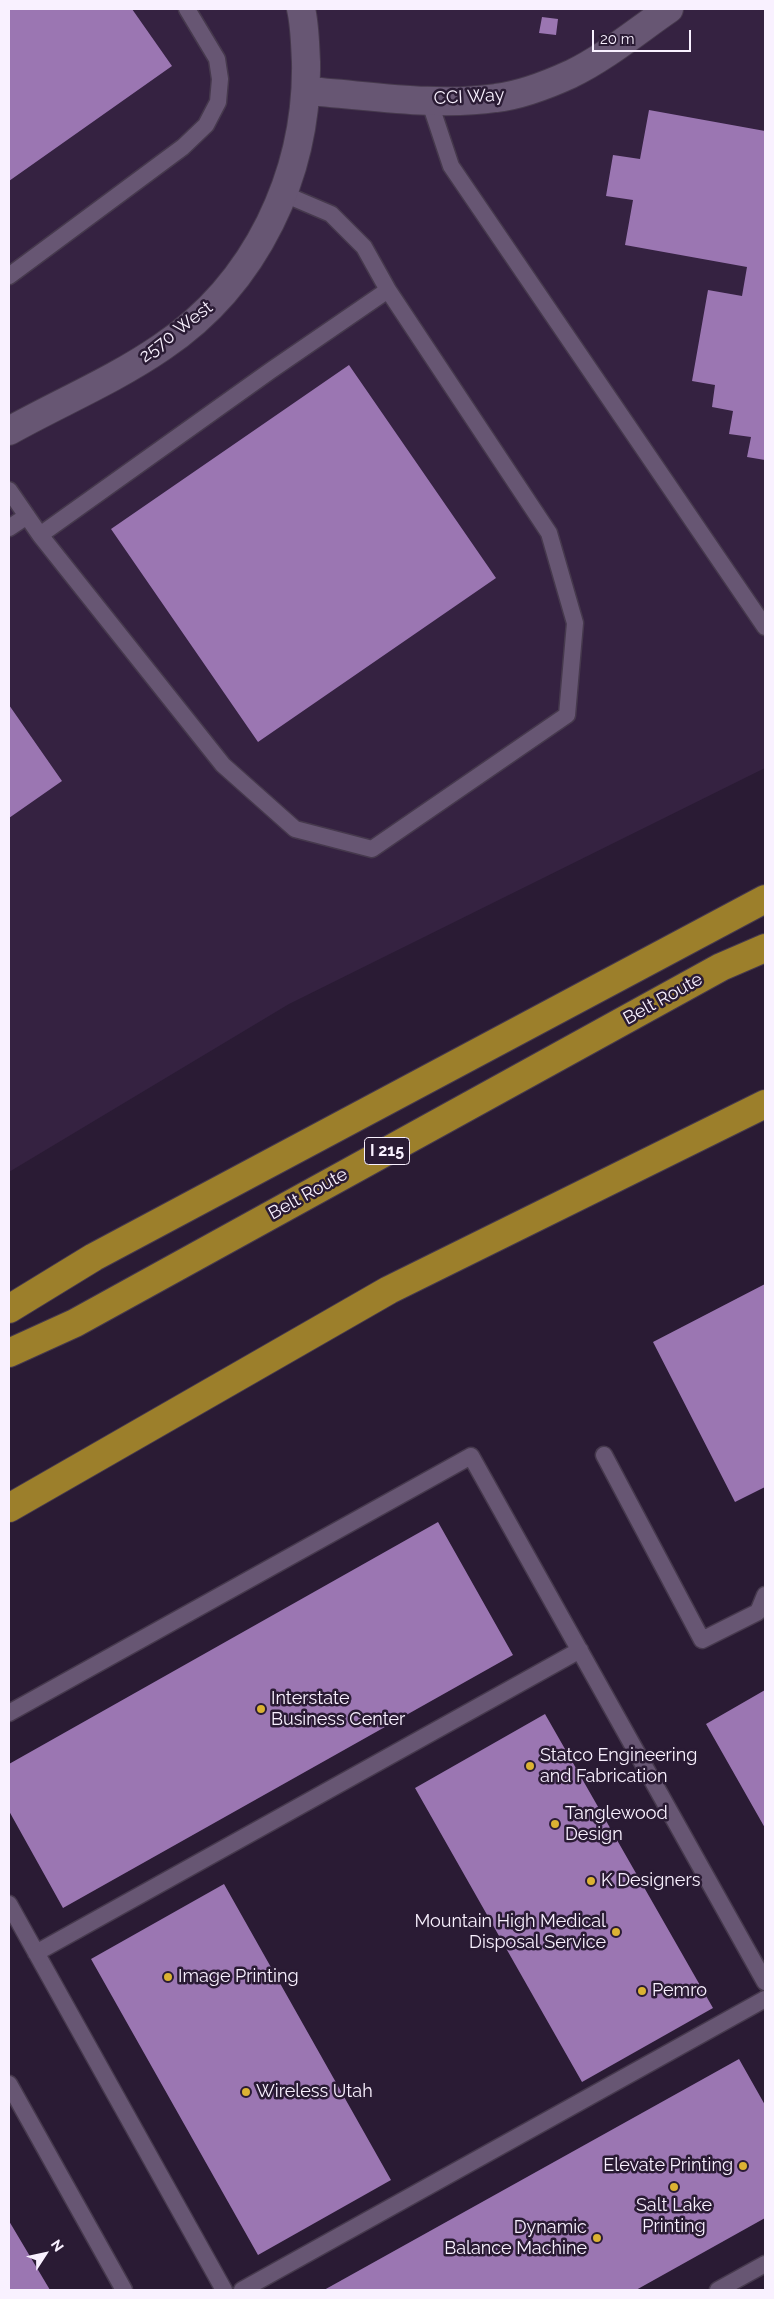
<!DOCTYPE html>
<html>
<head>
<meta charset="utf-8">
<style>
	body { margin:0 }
	#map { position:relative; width:774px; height:2299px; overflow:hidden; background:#2a1b34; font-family:Raleway,sans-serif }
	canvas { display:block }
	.frame { position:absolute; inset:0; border:10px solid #f9f1ff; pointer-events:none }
	.north { position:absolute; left:20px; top:2229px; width:50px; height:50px; -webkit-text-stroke:4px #2a1b34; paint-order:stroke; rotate:55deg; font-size:14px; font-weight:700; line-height:20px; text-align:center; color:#f9f1ff }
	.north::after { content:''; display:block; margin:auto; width:18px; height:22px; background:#f9f1ff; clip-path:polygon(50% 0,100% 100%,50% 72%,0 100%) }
	.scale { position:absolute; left:592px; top:30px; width:99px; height:22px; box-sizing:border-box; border:2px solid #f9f1ff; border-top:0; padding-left:6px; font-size:15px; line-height:18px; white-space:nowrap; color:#f9f1ff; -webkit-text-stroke:4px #2a1b34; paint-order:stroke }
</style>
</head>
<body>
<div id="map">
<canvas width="774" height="2299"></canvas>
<div class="frame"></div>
<div class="north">N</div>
<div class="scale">20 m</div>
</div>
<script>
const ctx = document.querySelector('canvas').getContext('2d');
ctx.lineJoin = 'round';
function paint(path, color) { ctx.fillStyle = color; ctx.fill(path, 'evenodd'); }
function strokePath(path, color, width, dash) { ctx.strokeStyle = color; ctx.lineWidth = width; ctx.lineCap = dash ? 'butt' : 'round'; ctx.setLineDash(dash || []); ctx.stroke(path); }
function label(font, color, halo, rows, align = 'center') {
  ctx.font = font + ' Raleway,sans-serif'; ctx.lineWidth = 5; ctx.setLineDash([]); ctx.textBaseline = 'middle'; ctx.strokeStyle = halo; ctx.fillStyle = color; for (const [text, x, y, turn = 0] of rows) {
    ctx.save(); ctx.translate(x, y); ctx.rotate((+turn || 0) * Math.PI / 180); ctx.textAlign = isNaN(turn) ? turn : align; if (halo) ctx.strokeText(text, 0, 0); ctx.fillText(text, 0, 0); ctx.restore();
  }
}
const built = new Path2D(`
	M9,9h756v759l-476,236 -280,168z`);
const building = new Path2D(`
	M9,9h123l40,57 -163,115z
	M542,17l16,2 -2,16 -17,-2z
	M649,110l116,21v329l-18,-3 4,-20 -22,-3 4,-23 -21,-4 3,-22 -23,-4 16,-91 34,6 5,-29 -122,-22 8,-45 -27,-4 7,-41 27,4z
	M349,365l147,213 -238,164 -147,-213z
	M9,705l53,76 -53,37z
	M765,1284v203l-30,15 -82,-160z
	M438,1522l75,133 -450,253 -54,-97v-47z
	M765,1690v138l-59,-104z
	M545,1714l168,294 -131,74 -167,-294z
	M224,1884l167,296 -133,75 -167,-296z
	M739,2059l26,46v113l-129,72h-312z
	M9,2221l41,69h-41z`);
const lane = new Path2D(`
	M429,100l22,66 314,461
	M9,276l174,-129 23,-22 12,-23 2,-23 -3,-20 -30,-50
	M9,490l31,45 230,-164 118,-81 -24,-43 -33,-33 -47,-20
	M9,528l18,-12
	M40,535l183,230 72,64 77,20 195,-134 8,-92 -26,-90 -161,-243
	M604,1455l98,185 56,-28 7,-17
	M9,1713l462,-257 294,526
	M9,1904l215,386
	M36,1953l544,-303
	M9,2084l115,206
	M242,2290l523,-291
	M718,2290l47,-26`);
const street = new Path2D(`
	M306,91c61,4 129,16 190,7 26,-3 51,-13 75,-24 35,-17 66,-43 98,-65
	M9,431c50,-28 105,-51 153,-84 94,-63 146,-173 144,-285 -1,-18 -1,-36 -5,-53`);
const highway = new Path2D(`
	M9,1309l85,-52 671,-358
	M9,1353l66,-30 646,-356 44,-19
	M9,1508l380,-218 376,-186`);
const markers = [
	[261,1709,5,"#dbb233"],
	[530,1766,5,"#dbb233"],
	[555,1824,5,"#dbb233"],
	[591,1881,5,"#dbb233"],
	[616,1932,5,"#dbb233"],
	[168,1977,5,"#dbb233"],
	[642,1991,5,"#dbb233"],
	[246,2092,5,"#dbb233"],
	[743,2166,5,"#dbb233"],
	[674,2187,5,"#dbb233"],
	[597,2238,5,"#dbb233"]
];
const shields = [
	[387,1151,45]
];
const shieldNames = [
	["I 215",387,1151]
];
const streetNames = [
	["CCI Way",469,97,-3],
	["2570 West",176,332,-38],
	["Belt Route",663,999,-29],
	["Belt Route",308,1194,-29]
];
const poiNames = [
	["Interstate",271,1699],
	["Business Center",271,1720],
	["Statco Engineering",540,1756],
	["and Fabrication",540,1777],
	["Tanglewood",565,1814],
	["Design",565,1835],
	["K Designers",601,1881],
	["Mountain High Medical",606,1922,"right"],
	["Disposal Service",606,1943,"right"],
	["Image Printing",178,1977],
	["Pemro",652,1991],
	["Wireless Utah",256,2092],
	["Elevate Printing",733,2166,"right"],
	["Salt Lake",674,2206,"center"],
	["Printing",674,2227,"center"],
	["Dynamic",587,2228,"right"],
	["Balance Machine",587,2249,"right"]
];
paint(built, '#352241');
paint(building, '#9b76b2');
strokePath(lane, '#46394d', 19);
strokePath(street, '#46394d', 30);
strokePath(highway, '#46394d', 30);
strokePath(lane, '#675673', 16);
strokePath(street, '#675673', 28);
strokePath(highway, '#9c7f2b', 28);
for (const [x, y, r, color] of markers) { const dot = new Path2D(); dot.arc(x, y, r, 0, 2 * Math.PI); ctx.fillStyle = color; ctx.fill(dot); strokePath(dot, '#2a1b34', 2); }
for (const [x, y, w] of shields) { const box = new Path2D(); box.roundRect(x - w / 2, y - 13.5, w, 27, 4); ctx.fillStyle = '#2a1b34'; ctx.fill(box); strokePath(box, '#f9f1ff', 1); }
label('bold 16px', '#f9f1ff', null, shieldNames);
label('18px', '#f9f1ff', '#2a1b34', streetNames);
label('18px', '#f9f1ff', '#2a1b34', poiNames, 'left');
</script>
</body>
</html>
